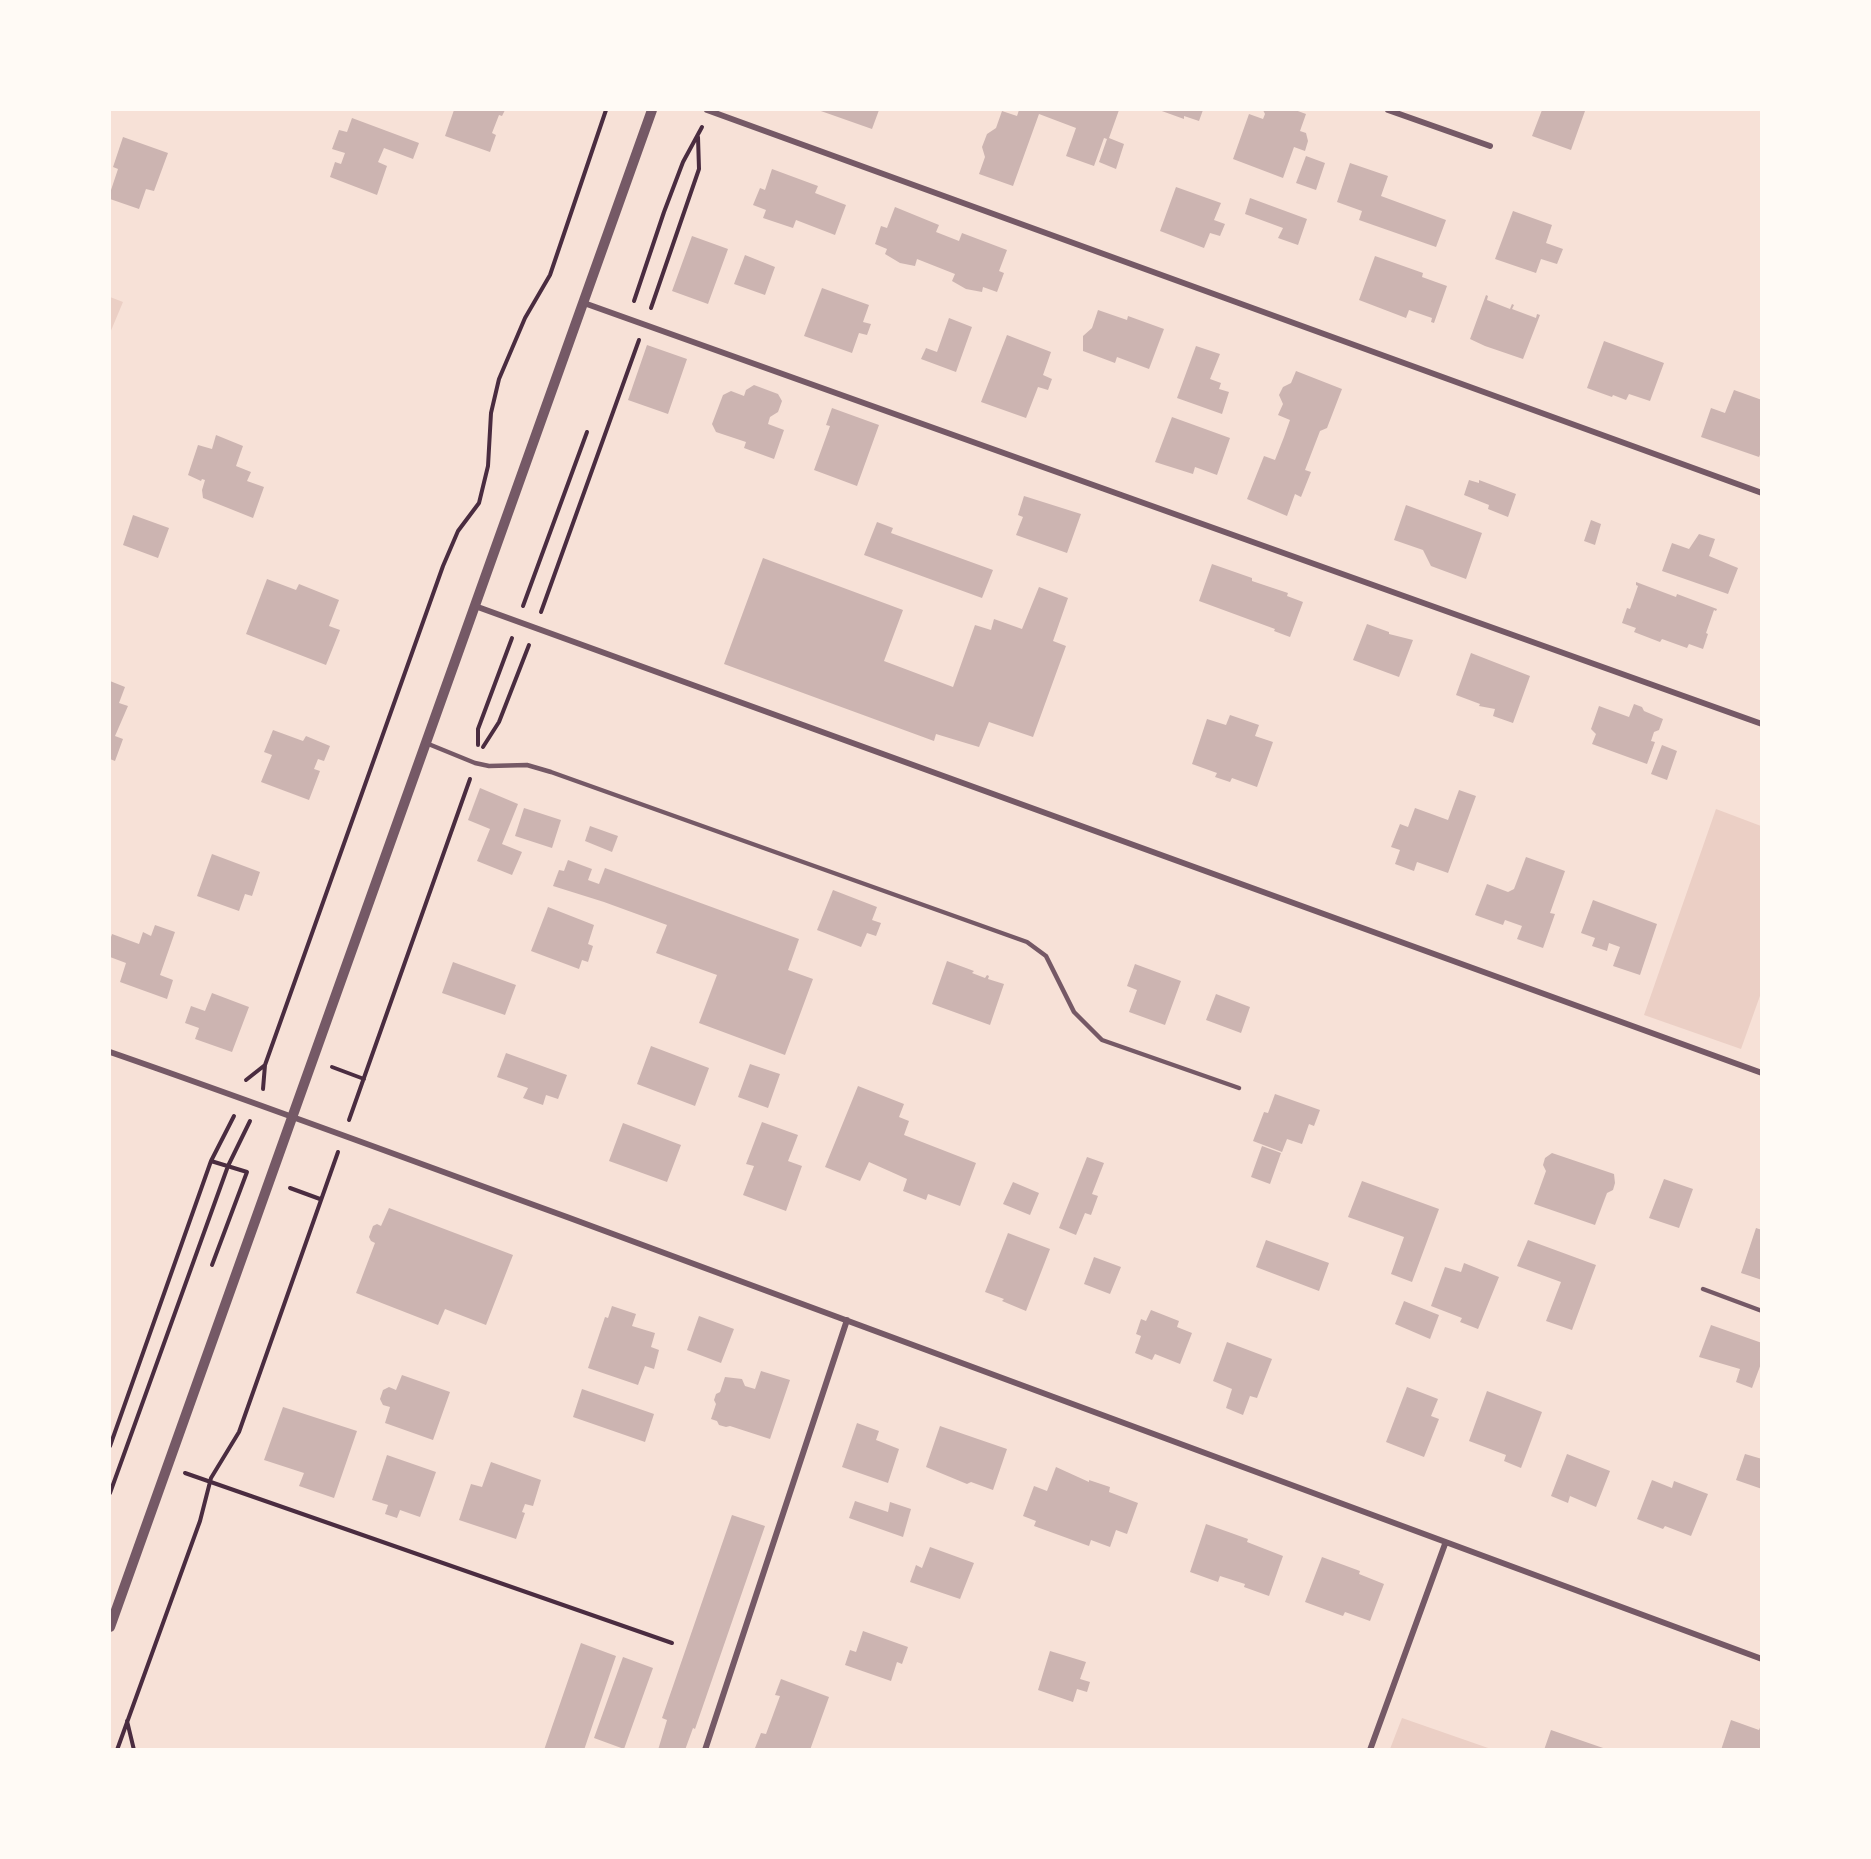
<!DOCTYPE html>
<html>
<head>
<meta charset="utf-8">
<style>
	body { margin:0 }
	#map { position:relative; width:1871px; height:1859px; overflow:hidden; background:#f7e1d7; font-family:"Varela Round",sans-serif }
	canvas { display:block }
	.frame { position:absolute; inset:0; border:111px solid #fffaf5; pointer-events:none }
</style>
</head>
<body>
<div id="map">
<canvas width="1871" height="1859"></canvas>
<div class="frame"></div>
</div>
<script>
const ctx = document.querySelector('canvas').getContext('2d');
ctx.lineJoin = 'round';
function paint(path, color) { ctx.fillStyle = color; ctx.fill(path, 'evenodd'); }
function strokePath(path, color, width, dash) { ctx.strokeStyle = color; ctx.lineWidth = width; ctx.lineCap = dash ? 'butt' : 'round'; ctx.setLineDash(dash || []); ctx.stroke(path); }
const green = new Path2D(`
	M110,297l13,5 -13,31z
	M1716,809l45,17v167l-20,56 -97,-34z
	M1402,1718l89,31h-101z`);
const building = new Path2D(`
	M454,110h51l-3,6 -3,-1 -7,18 4,2 -6,17 -45,-16z
	M818,110h61l-7,19z
	M1019,110h100l-10,28 15,6 -8,25 -17,-7 8,-23 -3,-1 -10,28 -28,-10 10,-28 -37,-14 -26,72 -34,-12 6,-17 -3,-10 5,-13 9,-6 6,-17 15,5z
	M1159,110h44l-4,11 -15,-5v3z
	M1263,110h32l11,4 -6,17 6,2 2,8 -3,10 -11,-4 -11,31 -50,-19 16,-45 14,5 2,-5z
	M1542,110l43,1 -14,39 -39,-14z
	M352,118l67,25 -6,16 -29,-11 -6,14 9,4 -10,29 -47,-18 5,-15 6,2 4,-11 -13,-4 7,-19 8,2z
	M123,137l45,16 -14,38 -8,-2 -7,20 -29,-10v-6l8,-24 -5,-2z
	M1306,156l19,7 -9,27 -20,-7z
	M1350,163l38,13 -7,20 65,24 -10,27 -77,-27 3,-9 -25,-9z
	M772,169l46,17 -3,7 31,12 -11,30 -39,-15 -3,8 -30,-10 3,-8 -13,-5 7,-17 5,2z
	M1176,187l45,16 -7,17 11,4 -5,12 -10,-3 -6,15 -44,-17z
	M1250,198l57,21 -9,26 -20,-7 5,-10 -38,-14z
	M895,207l44,18 -3,7 23,9 3,-8 45,17 -8,21 5,2 -7,19 -14,-5 -1,5 -16,-3 -14,-8 3,-7 -38,-15 -2,7 -15,-3 -15,-9 2,-5 -12,-5 6,-18 6,2z
	M1513,211l39,14 -6,18 17,6 -6,15 -16,-5 -5,14 -41,-14z
	M692,236l36,13 -20,55 -36,-13z
	M745,255l30,12 -10,28 -31,-11z
	M1375,256l48,17 -1,4 25,9 -13,37 -3,-1 1,-4 -23,-8 -3,8 -47,-18z
	M822,288l47,17 -6,17 8,2 -4,11 -8,-2 -7,20 -48,-17z
	M1486,295l2,1 -1,4 23,9 2,-5 2,1 -2,4 24,9 1,-4 3,1 -17,44 -38,-13 -15,-7z
	M1098,310l29,10 1,-4 36,13 -15,40 -32,-12 -2,6 -32,-12v-15l9,-8z
	M949,318l23,9 -16,45 -35,-13 5,-11 11,4z
	M1007,335l44,17 -8,23 9,4 -4,11 -10,-3 -12,31 -45,-16z
	M1604,341l60,22 -14,38 -21,-7 -3,6 -13,-5 -1,2 -25,-9z
	M647,345l40,14 -19,55 -40,-14z
	M1196,346l24,8 -10,25 11,4 -2,6 10,3 -7,22 -45,-16z
	M1296,371l46,18 -15,39 -7,3 -15,39 6,2 -10,25 -6,-3 -8,22 -40,-17 17,-43 11,4 9,-23 6,-17 -12,-5 5,-11 -4,-9 4,-8 8,-4z
	M754,385l24,9 4,7 -4,11 -8,5 -2,7 16,6 -10,29 -30,-11 2,-6 -30,-10 -4,-8 11,-29 8,-4 13,5 2,-6z
	M1734,390l28,10v50l-3,7 -58,-20 10,-29 14,5z
	M832,408l47,17 -22,61 -43,-16 16,-44 -4,-1z
	M1172,417l58,21 -13,37 -22,-8 -2,7 -38,-12z
	M216,435l27,11 -7,20 15,6 -4,9 17,6 -11,31 -50,-20 -1,-8 3,-10 -3,-1 -1,2 -13,-6 10,-30 14,4z
	M1469,480l10,3v-3l37,14 -8,23 -20,-8 1,-4 -25,-10z
	M1024,496l57,18 -14,39 -51,-18 7,-18 -5,-2z
	M1406,505l76,28 -16,46 -35,-13 -8,-16 -29,-10z
	M133,515l36,13 -11,30 -35,-13z
	M1591,520l10,4 -6,21 -11,-4z
	M877,522l16,6 -2,5 102,37 -11,28 -118,-43z
	M1699,534l16,5 -6,17 29,12 -10,26 -66,-23 10,-28 17,6z
	M763,558l140,52 -19,51 69,26 22,-62 16,5 3,-11 28,10 17,-42 29,11 -15,43 13,5 -33,91 -44,-15 -10,25 -43,-13 -2,7 -210,-77z
	M1212,564l40,14v3l36,12 -1,3 16,6 -13,35 -16,-6 1,-2 -76,-28z
	M267,579l29,11 3,-6 40,16 -10,26 11,4 -14,35 -80,-31z
	M1636,582l40,15 1,-3 40,15 -1,2 -2,-1 -8,23 2,1 -5,15 -14,-5 -2,4 -25,-9 -2,3 -26,-10 2,-4 -14,-5 5,-15 3,1 8,-23 -2,-1z
	M1367,624l22,8v2l24,6 -14,37 -46,-17z
	M1471,653l59,23 -17,47 -20,-7 2,-7 -16,-3 1,-2 -24,-9z
	M110,681l15,6 -6,16 9,3 -13,30 8,3 -8,22 -5,-2z
	M1634,704l8,3 2,4 19,8 -4,11 -5,2 -3,9 4,1 -8,22 -55,-20 4,-10 -5,-5 8,-23 30,11z
	M1230,715l29,10 -4,11 18,6 -16,45 -25,-9 -2,4 -15,-5 2,-4 -25,-9 15,-45 19,6z
	M273,730l30,11 3,-5 24,10 -6,15 -6,-2 -4,10 6,2 -11,29 -48,-18 11,-27 -8,-3z
	M1662,745l15,6 -10,29 -16,-6z
	M480,788l38,16 -16,40 20,8 -10,23 -35,-14 13,-32 -22,-9z
	M1459,790l17,6 -28,77 -31,-11 -3,9 -19,-7 5,-14 -9,-3 9,-23 8,3 7,-19 33,12z
	M524,808l37,12 -9,28 -37,-12z
	M590,826l28,10 -6,16 -27,-11z
	M212,854l48,18 -8,24 -7,-2 -6,17 -42,-15z
	M1526,857l39,14 -15,42 5,1 -12,34 -26,-9 5,-13 -17,-6 -2,5 -28,-10 12,-31 21,8 6,-3z
	M568,860l24,9 -4,11 11,4 6,-16 194,71 -11,31 25,9 -28,76 -86,-32 18,-48 -61,-22 11,-28 -63,-23 -51,-16 6,-16 5,1z
	M833,890l44,17 -5,13 9,3 -5,13 -9,-3 -6,14 -44,-17z
	M1593,900l64,24 -17,51 -27,-9 7,-19 -11,-4 -2,8 -15,-5 3,-8 -14,-5z
	M548,907l46,18 -6,19 5,2 -5,16 -6,-2 -3,9 -48,-18z
	M155,925l20,7 -15,43 13,5 -6,19 -47,-17 6,-19 -16,-6v-17l2,-6 27,10 4,-12 8,4z
	M947,961l27,10 -2,2 13,5 2,-3 2,1 -1,3 16,5 -14,41 -58,-21z
	M453,962l63,23 -11,30 -63,-22z
	M1135,964l46,17 -16,44 -36,-13 8,-22 -10,-4z
	M212,993l37,14 -17,45 -37,-13 4,-11 -14,-5 6,-17 14,5z
	M1216,994l34,13 -9,26 -35,-13z
	M651,1046l58,22 -14,38 -58,-22z
	M506,1053l61,22 -9,24 -12,-4 -3,10 -20,-7 5,-10 -31,-11z
	M750,1064l30,10 -12,34 -30,-11z
	M858,1086l46,18 -5,13 10,4 -5,14 72,28 -16,43 -32,-12 -2,6 -23,-9 4,-12 -38,-17 -9,19 -35,-14z
	M1275,1094l45,16 -6,16 -5,-2 -7,20 -15,-5 -5,13 -29,-11 11,-29 4,1z
	M762,1122l36,13 -10,26 14,5 -16,45 -43,-16 11,-29 -8,-2z
	M623,1123l58,22 -14,37 -58,-21z
	M1262,1146l19,7 -11,31 -19,-7z
	M1552,1153l62,21 1,9 -2,7 -6,3 -12,32 -61,-21 12,-33 -3,-6 2,-7z
	M1087,1157l17,6 -12,31 6,2 -7,19 -6,-2 -9,22 -17,-7z
	M1664,1179l29,10 -14,39 -30,-10z
	M1362,1181l77,28 -27,73 -21,-8 13,-37 -56,-20z
	M1013,1182l26,11 -9,22 -27,-11z
	M389,1208l124,47 -27,70 -41,-16 -7,16 -82,-32 19,-50 -4,-2 -2,-4 4,-11 4,-2 4,2z
	M1756,1228l6,2v50l-21,-7z
	M1008,1233l42,16 -24,62 -24,-10 2,-2 -19,-7z
	M1266,1240l63,23 -10,28 -63,-24z
	M1528,1240l68,25 -24,65 -26,-9 15,-39 -44,-16z
	M1094,1257l27,10 -11,27 -26,-10z
	M1464,1263l35,14 -21,52 -18,-7 2,-4 -31,-12 14,-39 16,5z
	M1404,1301l35,14 -9,24 -35,-15z
	M612,1306l24,8 -4,12 23,7 -4,14 8,3 -5,19 -9,-3 -7,19 -50,-17 17,-51 3,1z
	M1151,1310l28,11 -2,6 15,6 -12,31 -25,-10 -3,6 -17,-7 6,-17 -5,-2 5,-15 5,2z
	M699,1316l35,13 -13,34 -34,-13z
	M1711,1325l51,18v18l-10,27 -16,-6 4,-13 -41,-12z
	M1227,1342l45,17 -15,39 -7,-2 -7,19 -17,-7 6,-19 -19,-8z
	M761,1371l29,9 -20,59 -40,-13 -4,1 -7,-2 -2,-4 -6,-2 5,-15 -2,-4 2,-6 4,-2 5,-15 17,2 3,7 10,3z
	M402,1375l48,17 -17,48 -48,-17 5,-16 -7,-2 -3,-6 3,-9 6,-3 7,3z
	M1407,1387l31,12 -7,17 8,3 -15,38 -38,-15z
	M582,1389l72,25 -9,28 -72,-25z
	M1487,1391l55,21 -21,56 -17,-7 2,-6 -37,-14z
	M283,1407l74,24 -23,67 -35,-12 5,-13 -40,-13z
	M857,1423l22,8 -3,9 23,9 -11,34 -46,-16z
	M940,1426l67,23 -14,41 -22,-8 -4,2 -41,-17z
	M1567,1454l43,17 -14,36 -26,-11 -2,7 -17,-7z
	M1745,1454l17,5v30l-26,-9z
	M387,1455l49,17 -16,45 -20,-7 -3,8 -12,-4 3,-9 -16,-5z
	M491,1462l50,18 -8,26 -8,-2 -3,8 3,1 -9,26 -57,-19 12,-36 11,3z
	M1056,1467l33,15v-2l21,7 -1,5 29,11 -11,31 -11,-4 -6,17 -19,-7 -2,6 -55,-20 2,-5 -13,-5 11,-30 13,5z
	M1652,1480l20,8 2,-7 34,13 -17,42 -26,-10 -2,3 -26,-10z
	M855,1501l33,11 2,-10 21,7 -8,28 -54,-19z
	M732,1515l33,11 -70,203 -2,-1 -8,22h-27l9,-30 -5,-2z
	M1206,1524l42,15 -1,3 36,14 -14,40 -25,-9 1,-3 -25,-8 -2,6 -28,-10z
	M930,1547l44,16 -14,36 -50,-17 6,-17 6,3z
	M1322,1557l38,14 -1,3 25,10 -14,37 -25,-9 -2,4 -38,-14z
	M863,1631l45,16 -6,17 -5,-2 -6,19 -46,-16 5,-15 6,2z
	M581,1643l35,13 -32,94h-40z
	M1050,1651l36,11 -6,17 10,3 -3,10 -10,-3 -4,13 -35,-12z
	M623,1657l30,11 -29,81 -30,-11z
	M781,1679l48,18 -19,53 -55,-2 6,-15 5,1 14,-38 -5,-1z
	M1731,1720l28,10 3,-7v27h-41z
	M1551,1730l55,19v1h-62z`);
const path = new Path2D(`
	M634,301l30,-89 19,-50 19,-35
	M651,308l48,-139 -1,-32
	M523,606l64,-174
	M541,612l98,-272
	M478,745v-16l34,-91
	M483,747l16,-25 30,-77
	M332,1067l32,12
	M246,1080l19,-15
	M263,1089l2,-24 178,-499 15,-35 21,-28 9,-37 3,-53 8,-34 26,-61 25,-43 56,-165
	M349,1120l121,-341
	M211,1161l36,11 -35,93
	M290,1188l30,11
	M110,1446l101,-285 23,-45
	M185,1473l487,170
	M110,1493l118,-327 22,-45
	M127,1721l7,29
	M117,1750l83,-229 11,-43 28,-46 99,-280`);
const service = new Path2D(`
	M426,743l49,20 14,3 38,-1 24,7 476,170 19,14 28,56 28,28 137,48
	M1703,1289l59,22`);
const minor = new Path2D(`
	M707,110l1055,383
	M1388,110l102,36
	M584,303l1178,421
	M475,606l1287,467
	M110,1052c153,53 305,110 457,165 399,146 796,297 1195,442
	M705,1750l142,-430
	M1370,1750l75,-206`);
const tertiary = new Path2D(`
	M110,1627l542,-1517`);
paint(green, '#ebcfc5');
paint(building, '#ccb4b1');
strokePath(path, '#4a2c40', 4);
strokePath(service, '#755966', 4.5);
strokePath(minor, '#755966', 6);
strokePath(tertiary, '#755966', 10);
</script>
</body>
</html>
